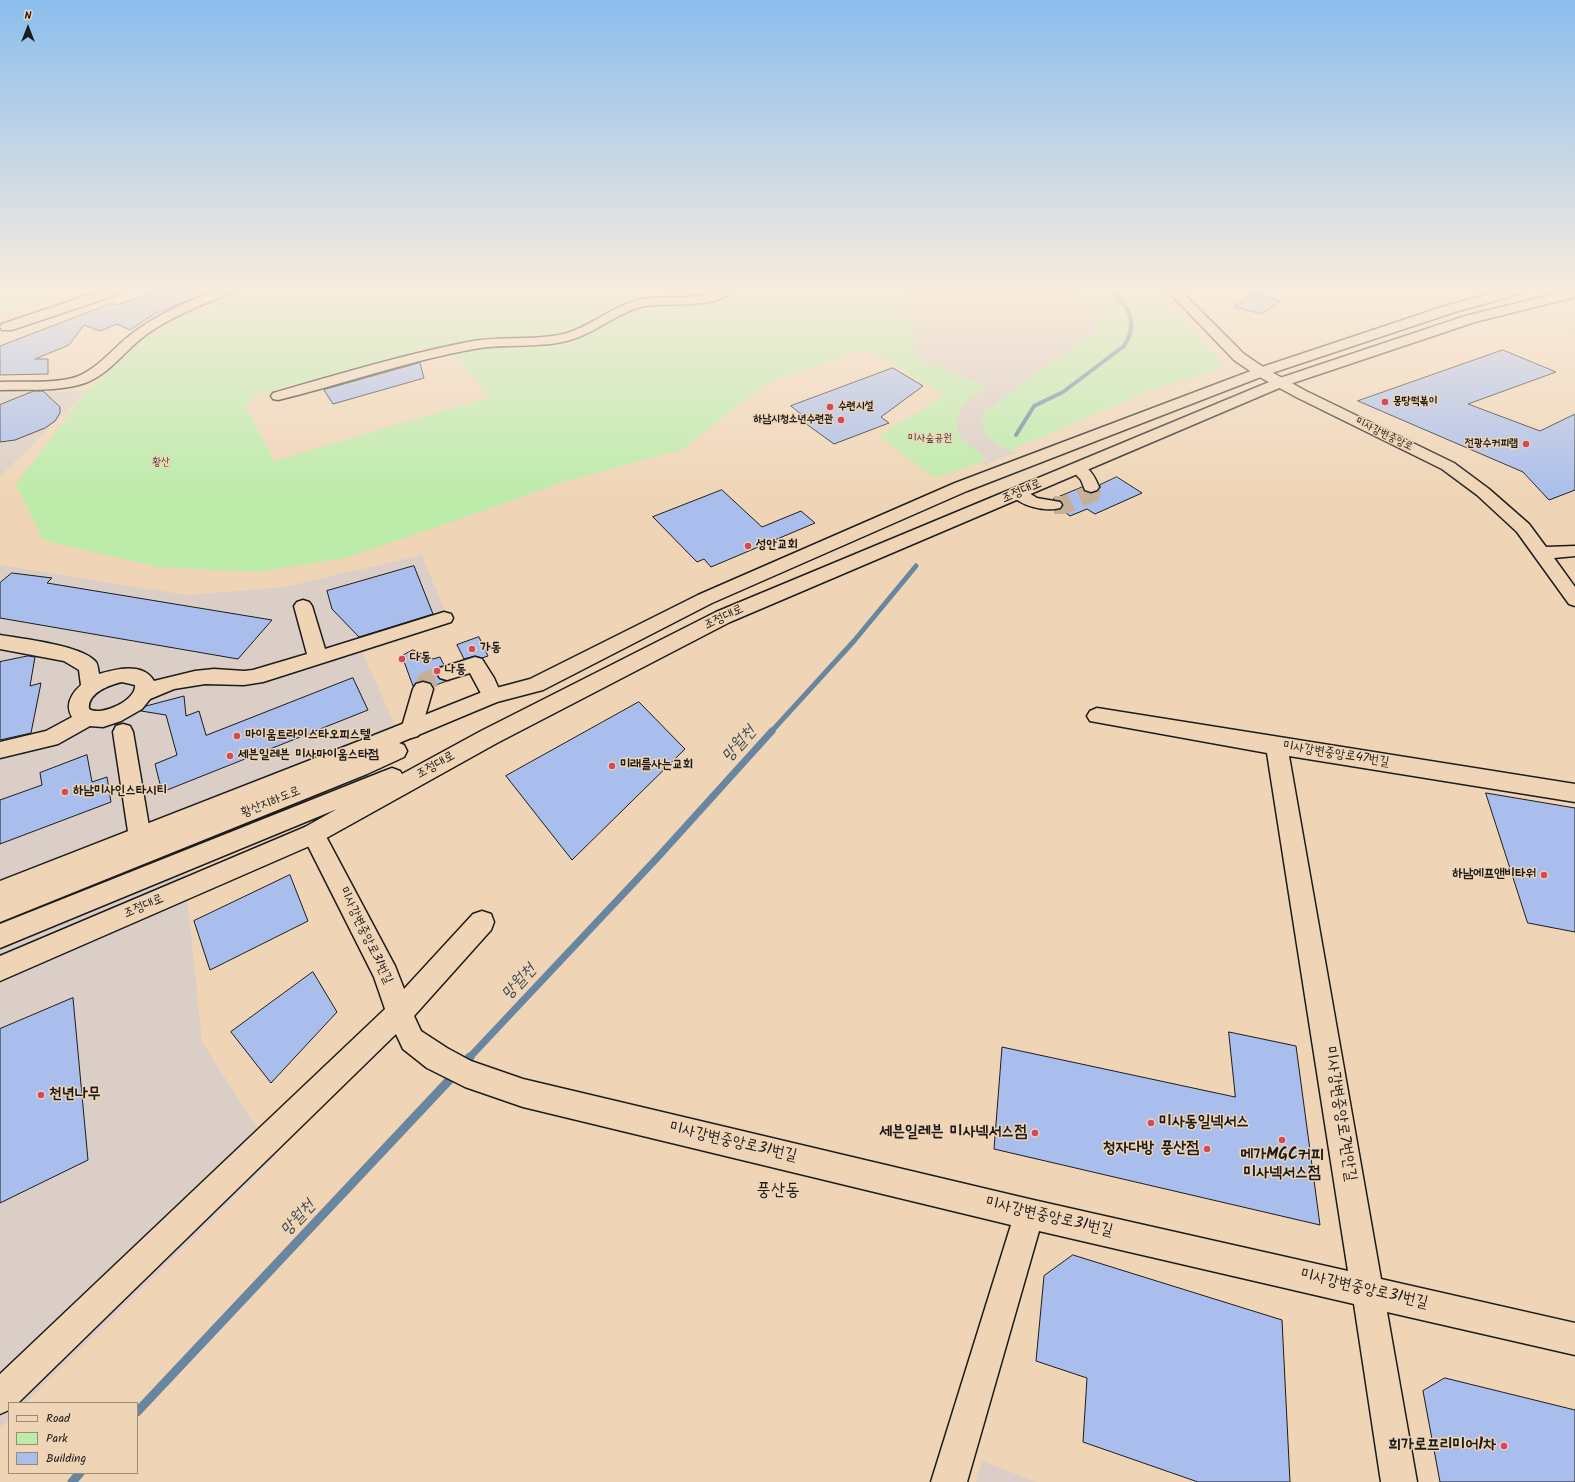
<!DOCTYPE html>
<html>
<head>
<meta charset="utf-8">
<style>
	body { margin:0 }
	#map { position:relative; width:1575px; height:1482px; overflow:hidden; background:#efd5b6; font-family:Kalam,sans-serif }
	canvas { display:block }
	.legend { position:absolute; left:8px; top:1402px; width:130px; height:72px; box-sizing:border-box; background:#efd5b6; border:1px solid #9b8b78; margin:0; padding:5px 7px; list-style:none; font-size:12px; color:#1c1c1c }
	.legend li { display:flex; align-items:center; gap:8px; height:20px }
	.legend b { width:20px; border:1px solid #9b8b78 }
	.north { position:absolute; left:8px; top:8px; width:40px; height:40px; -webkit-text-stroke:3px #efd5b6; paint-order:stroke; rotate:0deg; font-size:11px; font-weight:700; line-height:16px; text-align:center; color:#1c1c1c }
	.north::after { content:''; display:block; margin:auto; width:14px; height:18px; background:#1c1c1c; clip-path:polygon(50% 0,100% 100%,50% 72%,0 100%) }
</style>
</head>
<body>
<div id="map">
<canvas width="1575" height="1482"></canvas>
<ul class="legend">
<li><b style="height:5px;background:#efd5b6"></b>Road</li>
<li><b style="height:11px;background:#bcebaa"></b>Park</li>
<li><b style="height:11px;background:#a9beec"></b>Building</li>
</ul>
<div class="north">N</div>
</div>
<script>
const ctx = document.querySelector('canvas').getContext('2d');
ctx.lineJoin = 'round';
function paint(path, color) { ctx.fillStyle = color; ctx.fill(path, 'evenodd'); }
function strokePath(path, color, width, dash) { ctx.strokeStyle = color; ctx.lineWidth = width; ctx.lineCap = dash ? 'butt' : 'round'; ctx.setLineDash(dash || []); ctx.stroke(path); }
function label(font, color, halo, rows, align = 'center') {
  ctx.font = font + ' Kalam,"Poor Story",sans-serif'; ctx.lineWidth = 3; ctx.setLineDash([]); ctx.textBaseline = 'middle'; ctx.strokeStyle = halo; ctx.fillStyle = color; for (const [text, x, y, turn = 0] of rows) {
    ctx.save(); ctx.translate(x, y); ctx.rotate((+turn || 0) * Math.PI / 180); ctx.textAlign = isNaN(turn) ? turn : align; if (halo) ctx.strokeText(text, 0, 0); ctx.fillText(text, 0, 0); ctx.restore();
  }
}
const built = new Path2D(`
	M903,290h173l14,16 7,14 -2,11 -100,73 14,47 9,1 -35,13 2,-5 -3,-6 -21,-15 -5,-16 3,-14 11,-11 17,-11 -70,-29z
	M87,391l-66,65 -21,20v-83z
	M422,555l28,69 -87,29 43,97 -224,96 20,196 73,114 -249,247h-17v17l-9,9v-864l187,30 98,-8z
	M982,1461l55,21h-61z`);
const green = new Path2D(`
	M24,290h41l-65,24v-15z
	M249,290h654l14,68 71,29c-15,9 -37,20 -30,41 1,4 2,9 4,12 8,7 18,10 24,20l-47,17 -6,-1 -55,-40 65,-39 -4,-5 -73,-43 -99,34 -84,66 -120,33 -103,37 -115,39 -87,14 -100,-5 -115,-27 -27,-56 74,-97 53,-47 37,-23 38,-16zM431,347l21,2 1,4 37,44 -216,64 -29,-56 11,-10z
	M1076,290h78l67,70 1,9 -71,21 -142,61c-17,-10 -31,-17 -25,-39l111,-81 2,-11 -7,-14z`);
const streamFar3 = new Path2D(`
	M1016,435l18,-29 29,-14 61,-46c15,-23 5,-38 -12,-56`);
const streamFar2 = new Path2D(`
	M771,732l83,-91 62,-75`);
const streamFar1 = new Path2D(`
	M469,1058l189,-201 114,-126`);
const stream = new Path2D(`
	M462,1065l8,-8
	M137,1412l318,-338
	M72,1482l8,-9`);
const building = new Path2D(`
	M163,290l47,1 -56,23 -24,16 -13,-6 -17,7 -16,-6 -15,20 -34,14h13v15l-48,1v-29l112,-43 3,2z
	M1254,292l26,9 -18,13 -27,-7z
	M1503,350l53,22 -88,32 72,27 35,-17v76l-26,10 -26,-28 -165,-71z
	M420,363l4,15 -91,26 -9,-14z
	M893,368l30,18 -42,31 8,6 -55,21 -29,-21 3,-3 -17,-14z
	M34,391h9l17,16v6l-5,8 -10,7 -30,12 -15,2v-37z
	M1117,477l25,16 -47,21 -8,-5 -17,7 -9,-7 2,-3 -2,-5 -8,-2 29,-12 3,4 6,2 6,-2 3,-3v-3z
	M722,490l40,37 39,-16 14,12 -104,44 -7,-8 -7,3 -44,-45z
	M414,566l19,48 -74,23 -27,-28 -5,-18z
	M12,573l40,5 -5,5 225,37 -34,39 -238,-41v-35z
	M479,637l9,19 -6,2 -7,-2 -11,3 -7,-14z
	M413,650l20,9 7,-2 4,8 -5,2 -3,7 4,5 7,2 -14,5 -3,-3 -7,-2 -7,2 -3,3 -11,-30z
	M28,656l7,1 -5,29 11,-3 -10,50 -31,7v-78z
	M353,678l15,32 -206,82 -7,-28 22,-9 -11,-40 -25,-4 5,-5 38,-10 2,20 13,-5 7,24z
	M639,702l46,47 -113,111 -66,-84z
	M87,755l5,27 15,-5 4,25 -111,42v-44l42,-15 -2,-12z
	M1486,793l89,15v124l-47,-9z
	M290,875l18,46 -98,49 -16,-49z
	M313,972l24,40 -66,71 -40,-51z
	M73,998l15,162 -88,43v-174z
	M1229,1032l67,14 24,179 -326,-76 8,-102 233,50z
	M1073,1255l209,65 8,162h-92l-115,-40 4,-64 -51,-17 8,-85z
	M1445,1378l130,32v72h-135l-17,-91z`);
const minorTunnel = new Path2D(`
	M1054,505h10l28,-12 -1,-6
	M423,689l3,-8 21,-8`);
const minor = new Path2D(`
	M216,290h18l-2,3c-29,11 -59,23 -85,41 -21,15 -37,40 -62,49 -27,9 -57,6 -85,7v-8c23,-1 54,2 76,-5 24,-9 40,-33 61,-47 23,-17 52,-29 79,-40z
	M716,290h16c-16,21 -67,11 -91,17 -25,6 -45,26 -71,33 -31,9 -64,3 -96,9 -67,12 -130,35 -196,51l-5,-1 -2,-3 2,-3c66,-19 132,-39 200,-52 30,-5 61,0 91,-7 26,-7 47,-27 74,-34 25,-7 54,3 78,-10z
	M1167,290h13l64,64 22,15 40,22 148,72 35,26 40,35 17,23 29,-1v10l-21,2 21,29v19l-6,-2 -52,-72 -40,-37 -35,-26 -146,-72 -40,-22 -22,-15z
	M1078,463c11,3 17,14 21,24l-2,3 -6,2 -6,-2 -4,-10 -11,-12 2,-3z
	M1018,488l6,2 13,8 23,4 2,3 -2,3c-15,4 -41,-2 -50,-15l2,-3z
	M303,600l6,2 3,4 13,43 119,-37 7,2 2,4 -2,4 -188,60 -19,3 -39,-1 -31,5 -24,10 -8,10 -21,12 -18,6 -13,-1 -32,18 -58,14v-16l46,-11 26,-14c-7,-12 -1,-23 9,-32l-2,-15 -15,-9 -64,-12v-14c22,4 82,10 96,27 2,3 2,8 3,12 17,-5 44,-12 55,7l41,-10 19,-2 30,2 9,-1 54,-16 -13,-48 3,-4zM122,682l13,3c2,15 -34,32 -46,24 -2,-16 20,-24 33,-27z
	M475,657l7,2 12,19 8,18 -3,5 -7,2 -7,-2 -15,-28 -23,7 -7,-2 -3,-5 3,-5z
	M423,682l7,2 3,5 -12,41 -3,6 -7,2 -7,-2 -3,-6 12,-41 3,-5z
	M1097,708l478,76v18l-286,-46 92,523 194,44v32l-188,-43 30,170h-36l-27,-178 -315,-73 -72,251h-36l80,-257 -488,-118 -58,-20 -38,-19 -24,-19 -7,-15 -378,369h-9v7l-9,4v-40l385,-365 -11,-32 -72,-143 3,-7 8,-2 8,2 74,139 9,23 69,-75 9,-3 9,3 3,8 -3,8 -77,86 7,15 26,17 24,13 52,18 506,120 319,72 -81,-518 -177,-32 -3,-5 3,-5z
	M123,724l7,2 3,6 18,106 -3,7 -8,3 -8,-3 -3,-7 -16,-106 3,-6z`);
const major = new Path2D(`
	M103,290h20l-1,3 -110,37h-10l-2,-3 2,-3z
	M1502,290h22l-1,3 -68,19 -189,63 -299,116 -255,112 -169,87 -46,12 -98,41 5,2 3,6 -3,6 -37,17 -367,148v-41l372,-145 113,-45 45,-12 168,-84 257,-112 301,-114 189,-63z
	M1570,290h5v7l-100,25 -191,64 -554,236 -233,121 -176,98 -321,140v-25l305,-129 32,-18 -337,139v-24l384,-153 8,-3 8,3 2,3 79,-43 235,-119 558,-232 191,-64z`);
const markers = [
	[1385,402,4,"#d1495b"],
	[830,407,4,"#d1495b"],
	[841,420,4,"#d1495b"],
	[1526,444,4,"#d1495b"],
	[748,546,4,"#d1495b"],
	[472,649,4,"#d1495b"],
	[402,659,4,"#d1495b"],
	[437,671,4,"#d1495b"],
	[237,736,4,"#d1495b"],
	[230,756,4,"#d1495b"],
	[612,766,4,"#d1495b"],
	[65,792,4,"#d1495b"],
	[1544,875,4,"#d1495b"],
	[41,1095,4,"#d1495b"],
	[1151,1123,4,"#d1495b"],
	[1035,1133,4,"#d1495b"],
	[1282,1140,4,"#d1495b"],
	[1207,1149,4,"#d1495b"],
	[1504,1446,4,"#d1495b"]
];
const farPoinames = [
	["몽땅떡볶이",1393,402],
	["수련시설",838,407],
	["하남시청소년수련관",833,420,"right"],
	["전광수커피랩",1518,444,"right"]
];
const farStreetnames = [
	["미사강변중앙로",1384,435,26]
];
const farParknames = [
	["미사숲공원",930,439],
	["황산",161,463]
];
const streetNames = [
	["조정대로",1022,492,-23],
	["조정대로",724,618,-25],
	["미사강변중앙로47번길",1336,755,9],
	["조정대로",436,766,-29],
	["황산지하도로",271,803,-22],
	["조정대로",144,907,-23],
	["미사강변중앙로31번길",365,936,64]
];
const poiNames = [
	["성안교회",756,546],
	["가동",480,649],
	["다동",410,659],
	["나동",445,671],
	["마이움트라이스타오피스텔",245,736],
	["세븐일레븐 미사마이움스타점",238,756],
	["미래를사는교회",620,766],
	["하남미사인스타시티",73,792],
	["하남에프앤비타워",1536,875,"right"]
];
const nearPoinames = [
	["천년나무",49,1095,"left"],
	["미사동일넥서스",1159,1123,"left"],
	["세븐일레븐 미사넥서스점",1027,1133],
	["청자다방 풍산점",1199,1149],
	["메가MGC커피",1282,1156,"center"],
	["미사넥서스점",1282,1174,"center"],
	["희가로프리미어1차",1496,1446]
];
const nearStreetnames = [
	["미사강변중앙로7번안길",1339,1114,81],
	["미사강변중앙로31번길",733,1143,13],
	["미사강변중앙로31번길",1049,1218,13],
	["미사강변중앙로31번길",1364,1290,13]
];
const nearWaternames = [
	["망월천",740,745,-48],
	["망월천",520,983,-47],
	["망월천",299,1219,-47]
];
const nearQuarternames = [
	["풍산동",778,1192]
];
paint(built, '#dacec6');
paint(green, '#bcebaa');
strokePath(streamFar3, '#6986a0', 4);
strokePath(streamFar2, '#6986a0', 5);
strokePath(streamFar1, '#6986a0', 7);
strokePath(stream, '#6986a0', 9);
paint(building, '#a9beec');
strokePath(building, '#1c1c1c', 1);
strokePath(minorTunnel, '#c5b097', 18, [18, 9]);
strokePath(minor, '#1c1c1c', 3);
strokePath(major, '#1c1c1c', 3);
paint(minor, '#efd5b6');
paint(major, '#efd5b6');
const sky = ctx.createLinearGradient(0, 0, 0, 498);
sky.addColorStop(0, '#8abeee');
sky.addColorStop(0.58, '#f8ecde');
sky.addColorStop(1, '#f8ecde00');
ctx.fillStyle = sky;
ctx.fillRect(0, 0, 1575, 498);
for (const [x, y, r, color] of markers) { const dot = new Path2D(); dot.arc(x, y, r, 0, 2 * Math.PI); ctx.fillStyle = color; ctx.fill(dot); strokePath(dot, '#efd5b6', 1.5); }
label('bold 11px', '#1c1c1c', '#efd5b6', farPoinames, 'left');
label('11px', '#1c1c1c', '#efd5b6', farStreetnames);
label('11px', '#3c4538', '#efd5b6', farParknames);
label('13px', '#1c1c1c', '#efd5b6', streetNames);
label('bold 13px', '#1c1c1c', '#efd5b6', poiNames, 'left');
label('bold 16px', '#1c1c1c', '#efd5b6', nearPoinames, 'right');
label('16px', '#1c1c1c', '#efd5b6', nearStreetnames);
label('italic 17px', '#3c4853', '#efd5b6', nearWaternames);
label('18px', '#1c1c1c', '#efd5b6', nearQuarternames);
</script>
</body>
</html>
